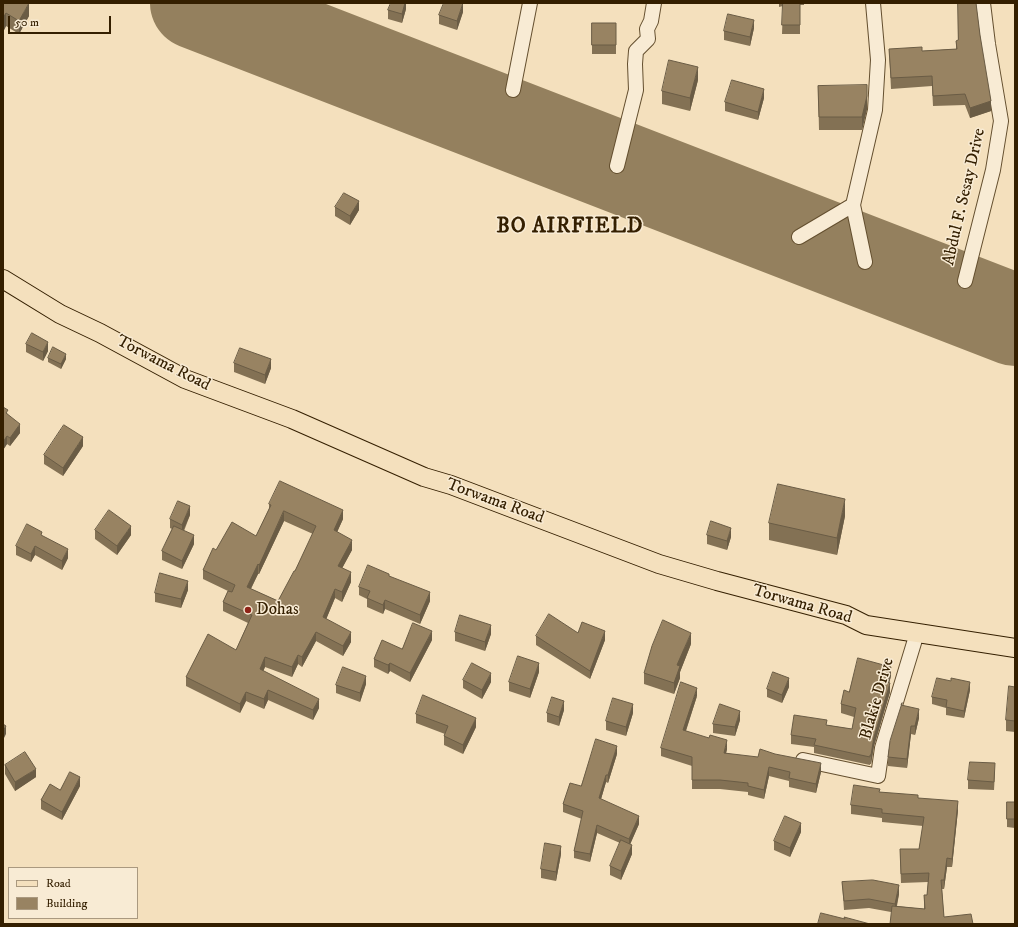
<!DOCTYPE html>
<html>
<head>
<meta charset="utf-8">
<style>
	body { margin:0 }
	#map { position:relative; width:1018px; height:927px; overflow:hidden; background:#f4e0bd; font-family:"IM FELL DW Pica",serif }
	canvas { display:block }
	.frame { position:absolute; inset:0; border:4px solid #341f00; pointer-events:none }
	.legend { position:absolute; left:8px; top:867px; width:130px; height:52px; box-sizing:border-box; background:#f8ebd4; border:1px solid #aa997f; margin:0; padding:5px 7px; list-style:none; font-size:12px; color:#341f00 }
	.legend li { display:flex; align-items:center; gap:8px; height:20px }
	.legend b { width:20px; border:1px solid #aa997f }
	.scale { position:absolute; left:8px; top:16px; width:103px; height:18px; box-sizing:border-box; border:2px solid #341f00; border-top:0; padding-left:5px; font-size:12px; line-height:14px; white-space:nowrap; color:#341f00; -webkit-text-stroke:3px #f8ebd4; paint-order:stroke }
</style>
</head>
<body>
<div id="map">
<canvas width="1018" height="927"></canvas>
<div class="frame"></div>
<ul class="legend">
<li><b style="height:5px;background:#f4e0bd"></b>Road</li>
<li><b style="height:11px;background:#988362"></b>Building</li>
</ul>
<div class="scale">50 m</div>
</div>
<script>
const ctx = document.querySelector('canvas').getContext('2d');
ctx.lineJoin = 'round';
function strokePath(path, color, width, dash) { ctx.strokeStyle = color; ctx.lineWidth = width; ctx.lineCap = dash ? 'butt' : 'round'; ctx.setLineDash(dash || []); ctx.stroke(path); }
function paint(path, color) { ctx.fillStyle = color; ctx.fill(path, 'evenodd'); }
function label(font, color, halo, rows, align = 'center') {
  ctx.font = font + ' "IM FELL DW Pica",serif'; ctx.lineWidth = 3; ctx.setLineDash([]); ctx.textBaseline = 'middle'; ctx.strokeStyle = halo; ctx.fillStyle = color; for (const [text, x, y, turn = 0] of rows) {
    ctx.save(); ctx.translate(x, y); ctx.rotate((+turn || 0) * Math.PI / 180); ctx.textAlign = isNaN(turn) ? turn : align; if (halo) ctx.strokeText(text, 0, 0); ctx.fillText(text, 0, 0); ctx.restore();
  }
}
const runway = new Path2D(`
	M196,3l819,317`);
const minor = new Path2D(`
	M513,90l17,-87
	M617,166l19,-76 -1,-26 1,-13 12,-12 -1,-10 4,-8 3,-18
	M853,205l22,-95 3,-50 -5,-57
	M799,237l54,-32 12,57
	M965,281l28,-111 8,-49 -13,-77 -5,-41
	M803,760l75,16 4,-28 35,-115`);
const major = new Path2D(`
	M3,279l57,35 40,19 85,46 107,40 132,58 27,8 208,79 58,17 129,34 20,10 149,23`);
const wall = new Path2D(`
	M3,3l26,13 -10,18 -13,-8 -3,6z
	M406,3v6l-4,14 -14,-4v-9z
	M779,3h25v2h-4v29h-18l1,-28 -4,1z
	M463,12l-6,18 -18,-6v-9z
	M592,23h24v31h-24z
	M754,28l-4,18 -26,-6v-9z
	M980,35l11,76 -21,7 -5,-13 -32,1 -1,-20 -41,3 -2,-40 33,2 34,-2v-8z
	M698,80l-8,31 -28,-7v-13z
	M818,86l49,12v11l-5,21h-43z
	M764,98l-6,22 -33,-9v-9z
	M335,207l24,3 -9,15 -15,-9z
	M26,344l22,7 -5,10 -17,-9z
	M48,358l18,1 -5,10 -13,-7z
	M234,363l37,5 -6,16 -31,-12z
	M3,407l17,26 -10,13 -3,-2 -4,6z
	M83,446l-20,30 -19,-12v-9z
	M269,504l74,15 -6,13 15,18 -10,18 9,14 -9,20 -7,-4 -9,21 25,23 -8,14 -27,-15 -14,26 -4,-3 -6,13 -27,-10 -2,4 56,37 -6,12 -45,-20 -4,9 -18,-8 -6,12 -54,-27v-9l50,-27 12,-27 -25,-12v-9l5,-11 -25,-12v-9l13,-20 40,-14 13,-27zM284,521l29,13 -18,37 -17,30 -27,-12 7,-15h1z
	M190,515l-6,16 10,13 -12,25 -20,-9v-9l10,-22 -2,-1v-9z
	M845,516l-8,39 -68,-15v-17z
	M95,530l36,5 -14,20 -22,-16z
	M707,535l24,2 -4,13 -20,-6z
	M42,536l26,22 -6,12 -27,-15 -4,7 -15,-7v-9z
	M389,576l41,25 -10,23 -35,-15 -2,5 -16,-7v-8l-8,-4v-8z
	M188,590l-7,18 -26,-6v-9z
	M455,632l36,2 -6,17 -30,-10z
	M578,633l27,7 -15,39 -54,-34v-9z
	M432,640l-22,42 -20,-11 -2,3 -14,-7v-8l28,-10z
	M691,644l-11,28v6l-6,16 -30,-10v-11z
	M539,672l-9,26 -21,-7v-9z
	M891,676l-2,7 1,9 -16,54 -3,18h-1v1l-56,-12v-6l-23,-3v-9l36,-10 25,4 2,-12 -13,-4v-9z
	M463,680l28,2 -9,17 -19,-11z
	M366,684l-6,18 -24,-9v-8z
	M789,687l-7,16 -15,-6v-8z
	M1015,687v45l-9,-1v-11z
	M970,690l-6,28 -18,-3v-7l-14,-4v-7z
	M697,696l-11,35 41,18 -1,4 95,19 -5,21 -27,-6v-6l-20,-5 -5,23 -16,-4v-3l-28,-3h-28v-23l-31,-10v-8z
	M902,705l17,13 -4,17 -4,-1 -4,34 -19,-2v-9z
	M564,710l-5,16 -12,-4v-9z
	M633,713l-7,23 -20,-6v-9z
	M416,714l60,13 -13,27 -19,-9v-9l1,-2 -29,-11z
	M740,720l-5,16 -22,-3v-9z
	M617,754l-9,29 -2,-1 -5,17 38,25 -9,20 2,10 -11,26 -11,-5v-9l10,-23 -23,-10 -7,29 -16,-4v-7l8,-32 -19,-7v-8l18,-18z
	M5,765l31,12 -21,14 -10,-17z
	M995,772l-1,18 -26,-1v-9z
	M80,786l-18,34 -21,-11v-9l19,-10z
	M880,792l38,6 40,12 -6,57h-5l-3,22h-2l2,28 29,7 -82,-12 -22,-4 -25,2 -2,-28 57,12 -2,12 27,3v-14h3l1,-13 -27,1 -1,-25v-9h19l4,-23 -41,-4v-4l-31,-4v-9z
	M1007,802h8v26l-8,-1z
	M801,832l-11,25 -16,-7v-9z
	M561,854l-5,27 -15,-3v-9z`);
const shadedWall = new Path2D(`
	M29,3v13l-10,18v-13z
	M405,3h1v6l-4,14v-9z
	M463,3v9l-6,18v-9z
	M6,13v13l-3,6v-14z
	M754,20v8l-4,18v-9z
	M698,67v13l-8,31v-13z
	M867,85v24l-5,21v-13z
	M764,89v9l-6,22v-8z
	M991,101v10l-21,7v-10z
	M359,201v9l-9,15v-9z
	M48,342v9l-5,10v-9z
	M66,354v5l-5,10v-5z
	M271,359v9l-6,16v-9z
	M20,424v9l-10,13v-8z
	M7,436v8l-4,6v-8z
	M83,437v9l-20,30v-8z
	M845,499v17l-8,39v-17z
	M190,506v9l-8,18v-8z
	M343,510v9l-9,20v-9z
	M284,511v10l-25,53v-9z
	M131,526v9l-14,20v-9z
	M731,528v9l-4,13v-9z
	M194,535v9l-12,25v-8z
	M352,540v10l-14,26v-10z
	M35,546v9l-4,7v-8z
	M68,549v9l-6,12v-9z
	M258,564v10l-11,22v-9z
	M351,572v10l-9,20v-10z
	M188,581v9l-7,18v-9z
	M335,589v9l-12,29v-10z
	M430,592v9l-10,23v-9z
	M385,600v9l-2,5v-9z
	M491,625v9l-6,17v-9z
	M432,631v9l-22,42v-9z
	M605,631v9l-15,39v-8z
	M316,632v9l-14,26v-10z
	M351,632v10l-8,14v-10z
	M691,633v11l-11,28v6l-6,16v-11l3,-18z
	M298,655v9l-6,13v-10z
	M265,657v10l-5,12v-10z
	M390,663v8l-2,3v-9z
	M539,663v9l-9,26v-9z
	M891,667v9l-4,15v-9z
	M491,673v9l-9,17v-9z
	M366,676v8l-6,18v-9z
	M789,678v9l-7,16v-8z
	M970,682v8l-6,28v-7z
	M890,683v9l-16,54 -3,18v-9l3,-18z
	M697,688v8l-14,43v-9z
	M268,690v10l-4,9v-10z
	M246,692v9l-6,12v-9z
	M319,699v9l-6,12v-10z
	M564,701v9l-5,16v-9z
	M633,704v9l-7,23v-9z
	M919,709v9l-4,17v-9z
	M740,711v9l-5,16v-9z
	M476,718v9l-13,27v-9z
	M6,726v8l-3,6v-9z
	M911,726v8l-4,34v-9z
	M727,740v9l-3,13v-9z
	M617,746v8l-9,29v-8z
	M821,763v9l-5,21v-9z
	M769,767v9l-5,23v-9z
	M36,769v8l-21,14v-9z
	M606,775v7l-7,24v-8z
	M80,777v9l-18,34v-8z
	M958,801v9l-6,57v-8z
	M639,816v8l-10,23v-8z
	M801,823v9l-11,25v-9z
	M597,825v8l-7,29v-8z
	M632,845v9l-11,26v-9z
	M561,846v8l-5,27v-9z
	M947,858v9l-3,22v-9z
	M899,885v9l-4,19v-9z`);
const building = new Path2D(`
	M3,3h26l-10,18 -13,-8 -3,5z
	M391,3h14l-3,11 -14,-4z
	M444,3h19l-6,18 -18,-6z
	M783,3h17v22h-18z
	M958,3h18l4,32 11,66 -21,7 -5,-14 -32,2 -1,-20 -41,2 -2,-29 33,-2v4l35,-2 -1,-8 2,-1z
	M728,14l26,6 -4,17 -26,-6z
	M592,23h24v22h-24z
	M669,60l29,7 -8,31 -28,-7z
	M732,80l32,9 -6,23 -33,-10z
	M867,85v11l-5,21h-43l-1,-31z
	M344,193l15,8 -9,15 -15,-9z
	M32,333l16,9 -5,10 -17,-8z
	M53,347l13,7 -5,10 -13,-6z
	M240,348l31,11 -6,16 -31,-12z
	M3,407l5,3 -2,3 14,11 -10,14 -3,-2 -4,6z
	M64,425l19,12 -20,31 -19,-13z
	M280,481l63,29 -9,20 18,10 -14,26 13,6 -9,20 -7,-3 -12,28 28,15 -8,14 -27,-14 -14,25 -4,-2 -6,12 -27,-10 -5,12 59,30 -6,11 -45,-20 -4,9 -18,-7 -6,12 -54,-27 22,-43 28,16 16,-35 -29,-13 5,-11 4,1 3,-7 -32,-15 10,-22 3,2 16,-28 24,14 15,-31 -2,-1zM284,511l32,15 -21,45h-1l-16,30 -31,-14 11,-23 1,1z
	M778,484l67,15 -8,39 -68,-15z
	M178,501l12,5 -8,19 -12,-6z
	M109,510l22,16 -14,20 -22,-16z
	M711,521l20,7 -4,13 -20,-6z
	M27,524l15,8 -1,3 27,14 -6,12 -27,-15 -4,8 -15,-8z
	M174,526l20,9 -12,26 -20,-10z
	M368,565l21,9v2l41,16 -10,23 -35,-15 -2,5 -16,-7 3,-7 -11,-4z
	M160,573l28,8 -7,18 -26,-6z
	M549,614l29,19 4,-11 23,9 -15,40 -54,-35z
	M460,615l31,10 -6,17 -30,-10z
	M663,620l28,13 -14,32 3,1 -6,17 -30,-10 8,-27z
	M413,623l19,8 -22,42 -20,-10 -2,2 -14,-6 8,-19 20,9z
	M518,656l21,7 -9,26 -21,-7z
	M858,658l33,9 -4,15 3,1 -16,54 -3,18h-1v2l-56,-12 2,-6 -25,-4 3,-20 33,5 -1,5 26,4 4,-21 -15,-4 3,-14 5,2z
	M472,663l19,10 -9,17 -19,-10z
	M343,667l23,9 -6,17 -24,-8z
	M773,672l16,6 -7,17 -15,-6z
	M937,678l14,3v-3l19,4 -6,29 -18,-4 1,-7 -15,-3z
	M681,682l16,6 -14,42 26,8 1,-3 17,5 -3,13 34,4 2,-8 15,5 46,9 -5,21 -27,-6 1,-6 -21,-5 -5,23 -16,-4v-3l-28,-3h-28v-23l-31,-9z
	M1009,686l6,1v34l-9,-1z
	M423,695l53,23 -13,27 -19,-9 4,-10 -32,-12z
	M552,697l12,4 -5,16 -12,-4z
	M613,698l20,6 -7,23 -20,-6z
	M902,703l-1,2 18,4 -4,17h-4l-4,33 -19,-2 2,-16z
	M720,704l20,7 -5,16 -22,-3z
	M3,724l3,2 -3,5z
	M596,739l21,7 -9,29h-2l-7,23 40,18 -10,23 -32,-14 -7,29 -16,-3 9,-40 -20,-7 7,-21 11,3z
	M25,752l11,17 -21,13 -10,-17z
	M970,762l25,1 -1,19 -26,-2z
	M70,772l10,5 -18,35 -21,-12 9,-16 10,6z
	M854,785l26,4 -1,3 39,3v3l40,3 -6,58 -5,-1 -3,22h-3l3,37 27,-3 2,10h-83l2,-18 33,3 -1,-14h3l2,-22 -28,1 -1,-25h19l5,-32 -42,-4v-4l-31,-4z
	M1007,802h8v17h-8z
	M785,816l16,7 -11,25 -16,-7z
	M621,840l11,5 -11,26 -11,-5z
	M545,843l16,3 -5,26 -15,-3z
	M873,880l26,5 -4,19 -26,-5 -25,2 -2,-19z
	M821,913l24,6 -1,-2 26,7h-52z`);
const markers = [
	[248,610,4,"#8f2418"]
];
const streetNames = [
	["Abdul F. Sesay Drive",965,197,-77],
	["Torwama Road",163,364,27],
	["Torwama Road",495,502,20],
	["Torwama Road",802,605,16],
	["Blakie Drive",878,699,-74]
];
const poiNames = [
	["Dohas",256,610]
];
const districtNames = [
	["BO AIRFIELD",570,228]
];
strokePath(runway, '#94805e', 92);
strokePath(minor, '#644f2f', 16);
strokePath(major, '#341f00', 20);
strokePath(minor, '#f8ebd4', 14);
strokePath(major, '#f4e0bd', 18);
paint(wall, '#837154');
paint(shadedWall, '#6a5c45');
paint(building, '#988362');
strokePath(building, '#6a5c45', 1);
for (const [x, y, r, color] of markers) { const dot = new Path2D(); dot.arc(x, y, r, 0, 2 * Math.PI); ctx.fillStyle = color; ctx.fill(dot); strokePath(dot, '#f8ebd4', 1.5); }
label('17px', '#341f00', '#f8ebd4', streetNames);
label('17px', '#341f00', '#f8ebd4', poiNames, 'left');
ctx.letterSpacing = '1px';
label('bold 21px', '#341f00', '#f8ebd4', districtNames);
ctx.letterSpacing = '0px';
</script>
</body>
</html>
